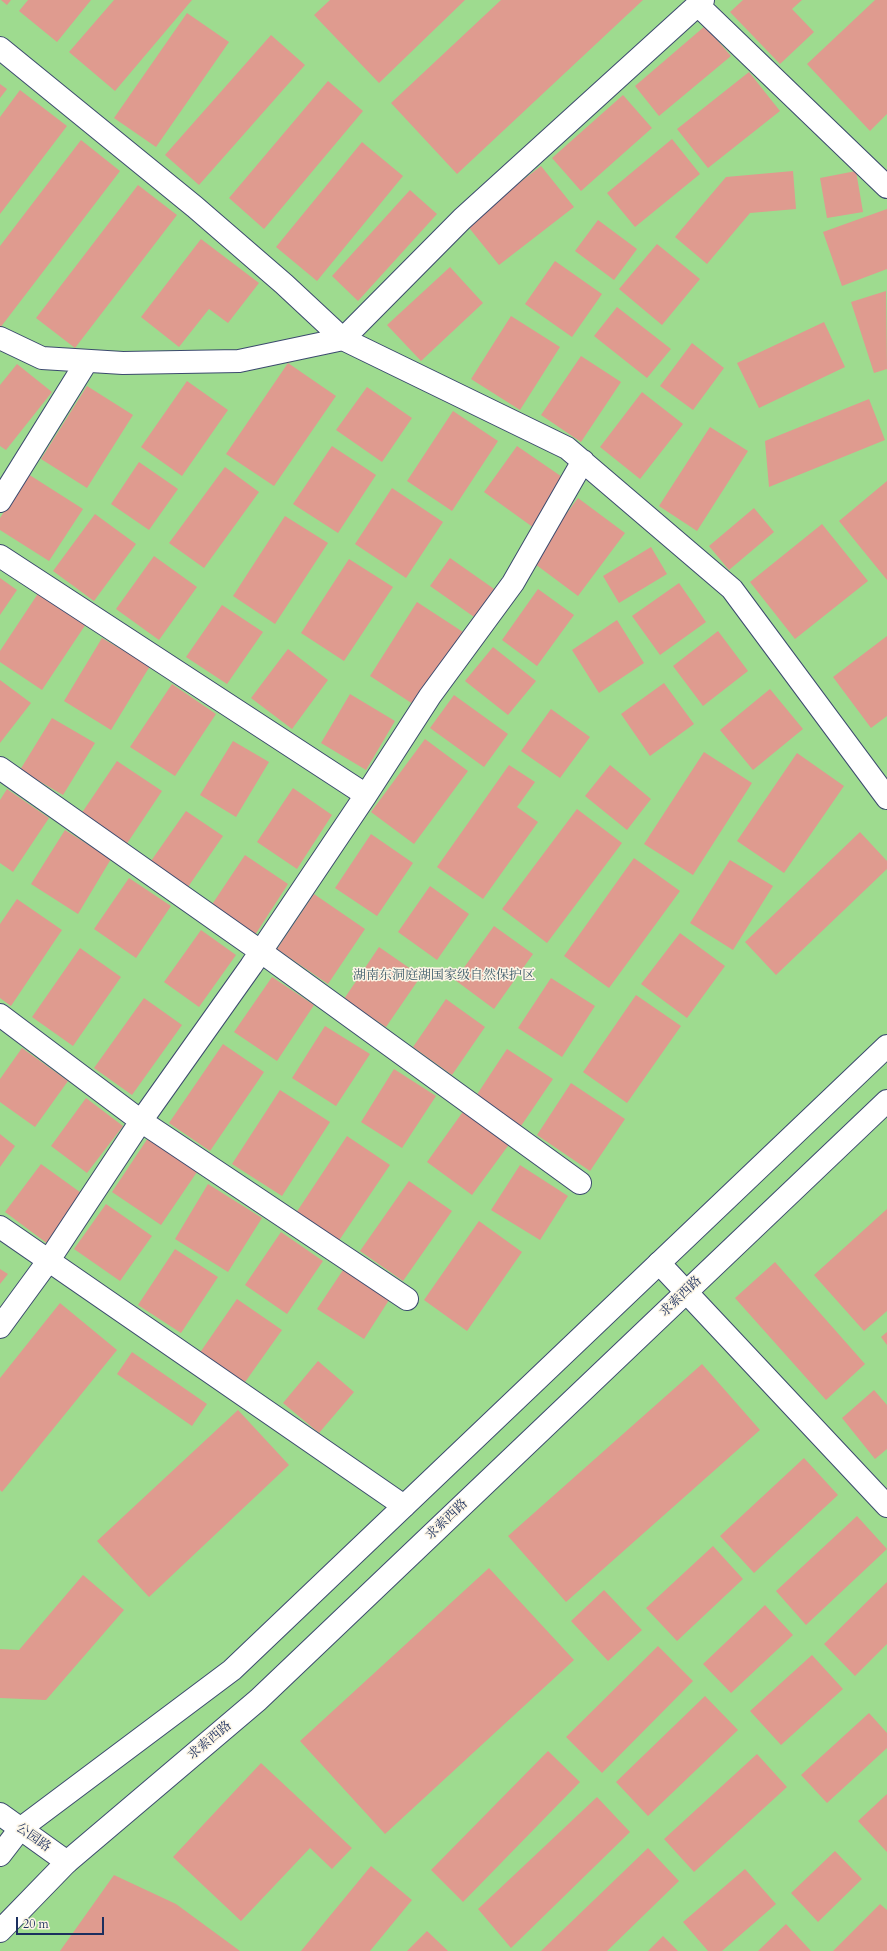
<!DOCTYPE html>
<html>
<head>
<meta charset="utf-8">
<style>
	body { margin:0 }
	#map { position:relative; width:887px; height:1951px; overflow:hidden; background:#f3e2c6; font-family:Cardo,serif }
	canvas { display:block }
	.scale { position:absolute; left:16px; top:1917px; width:88px; height:18px; box-sizing:border-box; border:2px solid #1b2f5e; border-top:0; padding-left:5px; font-size:12px; line-height:14px; white-space:nowrap; color:#1b2f5e; -webkit-text-stroke:3px #fcf5e5; paint-order:stroke }
</style>
</head>
<body>
<div id="map">
<canvas width="887" height="1951"></canvas>
<div class="scale">20 m</div>
</div>
<script>
const ctx = document.querySelector('canvas').getContext('2d');
ctx.lineJoin = 'round';
function paint(path, color) { ctx.fillStyle = color; ctx.fill(path, 'evenodd'); }
function strokePath(path, color, width, dash) { ctx.strokeStyle = color; ctx.lineWidth = width; ctx.lineCap = dash ? 'butt' : 'round'; ctx.setLineDash(dash || []); ctx.stroke(path); }
function label(font, color, halo, rows, align = 'center') {
  ctx.font = font + ' Cardo,"Noto Serif SC",serif'; ctx.lineWidth = 3; ctx.setLineDash([]); ctx.textBaseline = 'middle'; ctx.strokeStyle = halo; ctx.fillStyle = color; for (const [text, x, y, turn = 0] of rows) {
    ctx.save(); ctx.translate(x, y); ctx.rotate((+turn || 0) * Math.PI / 180); ctx.textAlign = isNaN(turn) ? turn : align; if (halo) ctx.strokeText(text, 0, 0); ctx.fillText(text, 0, 0); ctx.restore();
  }
}
const green = new Path2D(`
	M0,0h887v1951h-887z`);
const building = new Path2D(`
	M1,0h10l-4,5z
	M28,0h63l-34,42 -38,-31z
	M114,0h78l-77,91 -46,-39z
	M330,0h135l-86,83 -65,-68z
	M501,0h142l-186,174 -66,-71z
	M743,0h59l-10,9 22,23 -34,32 -50,-52z
	M875,0h12v114l-17,17 -63,-67z
	M187,13l42,29 -73,105 -42,-29z
	M705,26l26,30 -72,60 -24,-30z
	M271,35l34,30 -106,120 -34,-30z
	M749,72l31,39 -72,57 -31,-39z
	M328,81l35,30 -99,118 -35,-31z
	M0,84l7,5 -7,9z
	M20,90l47,36 -67,88v-97z
	M623,95l29,33 -71,63 -29,-33z
	M672,139l28,35 -65,53 -28,-34z
	M81,140l39,31 -120,157v-82z
	M362,142l41,34 -86,105 -41,-34z
	M541,166l33,41 -75,58 -33,-41z
	M793,171l3,38 -46,4 -43,51 -32,-27 51,-60z
	M856,171l7,41 -36,6 -7,-40z
	M138,185l39,30 -102,133 -39,-30z
	M410,190l27,24 -79,87 -26,-25z
	M887,209v60l-45,17 -19,-54z
	M598,220l39,29 -23,31 -39,-29z
	M201,239l58,44 -31,40 -19,-14 -30,38 -38,-30z
	M657,244l43,35 -38,46 -43,-36z
	M555,261l47,33 -30,43 -47,-33z
	M450,267l33,36 -62,58 -34,-36z
	M886,291l1,78 -13,4 -23,-71z
	M617,307l54,42 -24,29 -53,-42z
	M511,316l49,31 -40,63 -49,-31z
	M824,322l21,45 -86,41 -22,-45z
	M692,343l32,25 -31,42 -33,-24z
	M581,356l40,26 -40,60 -40,-27z
	M288,363l48,33 -62,90 -48,-32z
	M17,364l35,28 -46,58 -6,-4v-61z
	M187,381l41,29 -46,66 -41,-29z
	M87,386l46,29 -46,73 -46,-29z
	M367,387l45,31 -30,44 -46,-32z
	M642,392l41,32 -43,55 -40,-32z
	M869,399l16,41 -116,47 -4,-46z
	M453,411l45,30 -46,70 -45,-30z
	M710,427l38,24 -51,80 -38,-25z
	M332,446l44,29 -38,58 -45,-29z
	M517,446l51,35 -34,47 -50,-36z
	M139,462l39,27 -29,41 -38,-26z
	M225,467l34,25 -55,76 -35,-25z
	M28,474l55,35 -34,52 -49,-31v-12z
	M887,481v99l-48,-59z
	M392,488l51,34 -37,56 -51,-34z
	M578,498l47,35 -47,63 -47,-35z
	M754,508l20,24 -45,38 -20,-24z
	M95,514l41,30 -42,57 -41,-30z
	M285,516l43,27 -53,81 -42,-28z
	M822,524l46,57 -73,58 -45,-57z
	M651,547l16,27 -48,29 -16,-27z
	M154,556l43,31 -38,53 -43,-31z
	M450,558l47,33 -20,28 -47,-33z
	M349,559l44,28 -49,74 -43,-28z
	M0,578l17,12 -17,25z
	M679,583l27,39 -46,33 -28,-39z
	M538,589l36,26 -37,51 -35,-26z
	M39,592l47,32 -44,66 -42,-28v-11z
	M417,602l46,30 -47,74 -46,-30z
	M222,605l41,27 -36,52 -41,-27z
	M617,620l27,43 -45,30 -27,-43z
	M718,631l30,40 -45,35 -30,-40z
	M887,636v80l-16,12 -38,-51z
	M102,638l48,28 -39,64 -47,-29z
	M493,647l43,34 -28,34 -43,-34z
	M288,649l40,31 -36,49 -41,-31z
	M0,680l31,23 -31,40z
	M664,683l30,41 -44,32 -29,-42z
	M172,684l44,30 -41,62 -45,-29z
	M770,689l33,40 -50,41 -33,-40z
	M350,694l45,27 -29,49 -45,-27z
	M454,695l54,39 -24,33 -54,-39z
	M551,709l39,28 -30,41 -39,-27z
	M52,718l43,25 -32,52 -43,-25z
	M425,739l43,32 -54,73 -43,-32z
	M233,741l36,21 -33,55 -36,-22z
	M704,752l48,31 -59,92 -49,-31z
	M797,753l47,33 -60,87 -47,-32z
	M117,761l45,30 -38,57 -45,-31z
	M509,765l26,17 -18,25 21,15 -55,77 -46,-32z
	M610,765l41,34 -24,31 -42,-34z
	M293,788l39,27 -35,54 -40,-27z
	M7,789l42,29 -36,54 -13,-9v-63z
	M577,809l45,34 -75,100 -45,-34z
	M186,811l37,25 -35,51 -37,-26z
	M65,830l46,29 -33,55 -47,-30z
	M860,832l27,29v8l-111,106 -31,-33z
	M371,834l42,29 -36,53 -42,-28z
	M245,855l43,29 -33,51 -44,-29z
	M634,858l46,33 -71,97 -45,-32z
	M730,860l43,26 -40,64 -43,-27z
	M129,878l42,28 -35,52 -42,-29z
	M430,886l39,28 -32,46 -39,-28z
	M314,894l51,35 -37,55 -51,-35z
	M17,899l45,31 -51,76 -11,-8v-74z
	M494,926l39,28 -39,55 -39,-29z
	M201,930l35,25 -37,52 -35,-25z
	M680,933l45,33 -38,52 -46,-34z
	M379,947l42,29 -35,51 -42,-28z
	M80,948l41,29 -48,69 -41,-29z
	M272,977l42,28 -37,56 -43,-29z
	M551,978l44,28 -33,51 -44,-29z
	M636,995l45,31 -54,77 -44,-31z
	M144,998l38,27 -50,70 -38,-27z
	M446,999l39,28 -33,48 -39,-28z
	M325,1026l45,28 -34,52 -44,-28z
	M223,1044l41,28 -54,79 -41,-28z
	M22,1048l46,33 -33,46 -35,-25v-23z
	M507,1049l46,30 -32,47 -45,-30z
	M394,1069l42,27 -34,52 -41,-26z
	M571,1083l54,36 -35,52 -53,-36z
	M280,1090l50,32 -48,74 -50,-32z
	M86,1098l37,28 -36,47 -36,-27z
	M467,1106l46,33 -41,56 -45,-33z
	M0,1134l15,12 -15,21z
	M150,1135l49,34 -38,56 -49,-33z
	M347,1136l43,29 -52,77 -42,-29z
	M41,1164l43,31 -36,49 -43,-32z
	M520,1165l48,31 -28,44 -49,-30z
	M409,1181l43,30 -49,70 -43,-30z
	M208,1184l54,34 -34,54 -53,-33z
	M106,1204l46,32 -32,45 -46,-32z
	M887,1209v102l-23,20 -50,-56z
	M479,1221l43,31 -55,79 -43,-31z
	M281,1232l42,29 -36,53 -42,-29z
	M175,1249l43,28 -37,56 -43,-28z
	M775,1262l90,102 -39,36 -91,-102z
	M0,1269l8,5 -8,10z
	M343,1270l46,30 -25,39 -47,-30z
	M237,1299l45,31 -39,55 -44,-31z
	M60,1303l57,47 -115,142 -2,-2v-112z
	M887,1332v13l-6,-8z
	M132,1352l75,52 -15,22 -75,-52z
	M318,1361l36,31 -35,41 -36,-30z
	M702,1364l58,66 -194,172 -58,-66z
	M874,1390l13,15v44l-12,10 -33,-41z
	M238,1410l51,55 -140,132 -52,-56z
	M804,1458l34,37 -84,78 -34,-37z
	M857,1516l30,33 -81,76 -30,-34z
	M713,1546l30,33 -66,62 -31,-33z
	M489,1568l85,92 -189,174 -85,-93z
	M83,1575l41,35 -78,90 -46,-2v-49l19,1z
	M887,1582v62l-32,32 -31,-32z
	M604,1590l38,40 -34,31 -37,-40z
	M765,1605l28,30 -62,58 -28,-29z
	M658,1646l35,35 -91,92 -36,-36z
	M812,1655l31,34 -62,56 -31,-34z
	M705,1696l33,34 -90,86 -32,-34z
	M869,1713l18,20v15l-60,55 -26,-28z
	M548,1751l32,31 -117,120 -32,-32z
	M757,1754l30,33 -93,85 -30,-33z
	M261,1763l91,85 -20,21 -22,-21 -69,73 -68,-64z
	M887,1794v58l-29,-31z
	M597,1797l33,35 -119,116 -33,-39z
	M648,1848l31,33 -72,70h-66z
	M835,1851l27,28 -44,43 -27,-29z
	M371,1866l41,34 -42,51h-69z
	M745,1869l31,35 -54,47h-14l-25,-29z
	M114,1875l62,29 64,47h-180z
	M880,1904l7,6v41h-54z
	M786,1924l25,27h-53z
	M427,1931l21,20h-41z
	M663,1936l15,15h-30z`);
const minor = new Path2D(`
	M699,6l188,181
	M0,48l195,159 89,77 59,55 224,109 165,141 155,209
	M0,338l42,20 81,5 116,-2 104,-22 119,-120 241,-219
	M0,501l87,-140
	M0,556l366,239 -115,171 -110,155 -92,139 -49,67
	M0,768l260,183 320,232
	M366,795l64,-99 83,-113 70,-122
	M0,1015l141,106 266,178
	M0,1227l404,279
	M659,1263l228,243`);
const tertiary = new Path2D(`
	M0,1814l67,48`);
const primary = new Path2D(`
	M0,1855l20,-26 212,-159 655,-624
	M0,1931l67,-69 191,-162 629,-599`);
const parkNames = [
	["湖南东洞庭湖国家级自然保护区",444,976]
];
const streetNames = [
	["求索西路",681,1297,-44],
	["求索西路",447,1520,-44],
	["求索西路",210,1741,-40],
	["公园路",33,1838,35]
];
paint(green, '#9edb8f');
paint(building, '#df9b8f');
strokePath(minor, '#3b4a6e', 24);
strokePath(tertiary, '#3b4a6e', 24);
strokePath(primary, '#3b4a6e', 24);
strokePath(minor, '#fff', 22);
strokePath(tertiary, '#fff', 22);
strokePath(primary, '#fff', 22);
label('13px', '#3c5a6a', '#fcf5e5', parkNames);
label('13px', '#1b2f5e', '#fcf5e5', streetNames);
</script>
</body>
</html>
